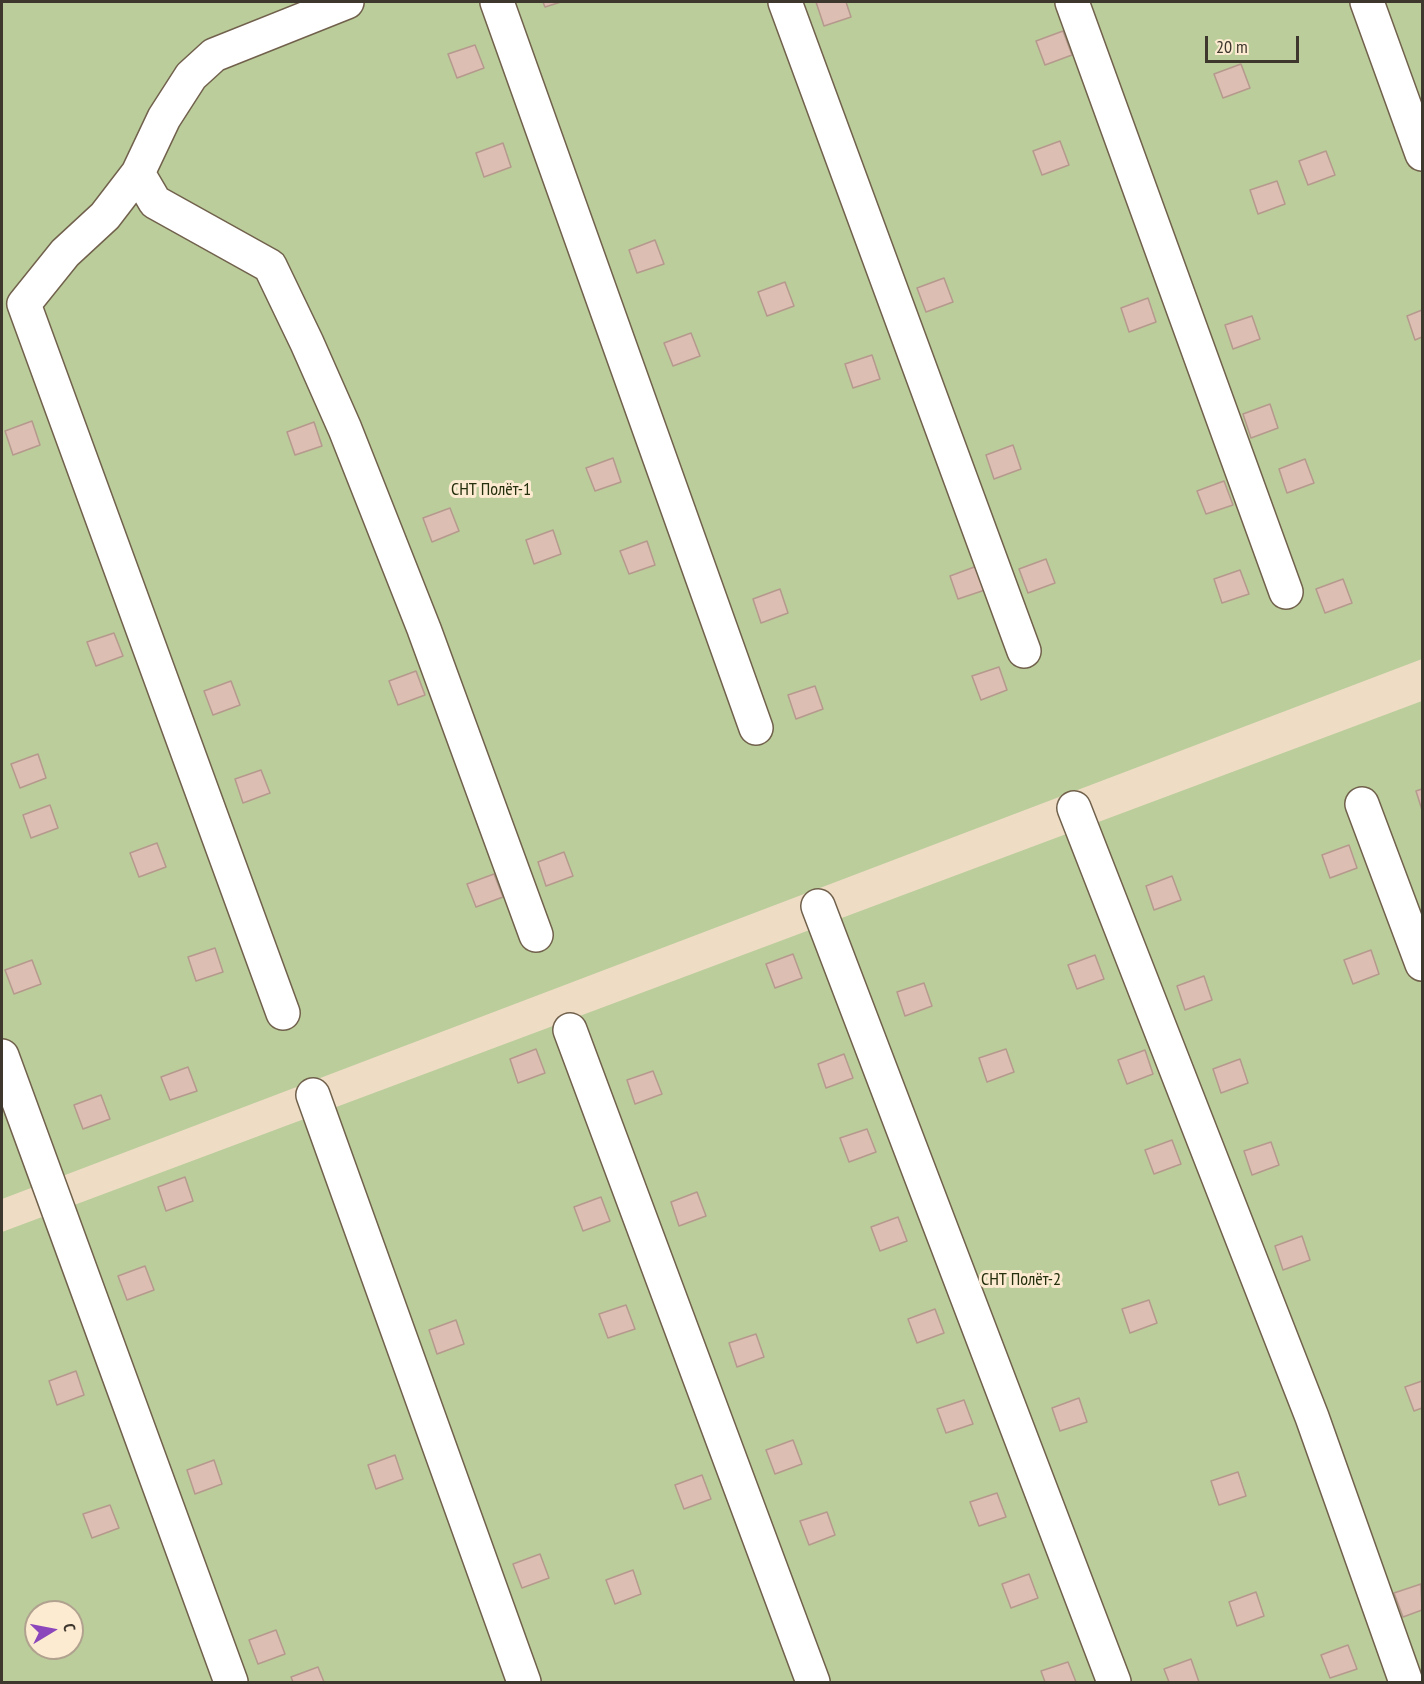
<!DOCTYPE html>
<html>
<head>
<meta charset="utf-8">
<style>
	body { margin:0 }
	#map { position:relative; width:1424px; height:1684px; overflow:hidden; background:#efdcc5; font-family:"PT Sans Narrow",sans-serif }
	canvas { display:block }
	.frame { position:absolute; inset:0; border:3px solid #3e372d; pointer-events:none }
	.north { position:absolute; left:24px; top:1600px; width:60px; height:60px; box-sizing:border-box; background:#fcead1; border:2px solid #b0a28f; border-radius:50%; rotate:80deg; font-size:16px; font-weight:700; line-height:24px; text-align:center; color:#3e372d }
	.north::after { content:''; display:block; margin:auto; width:21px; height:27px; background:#8a46ba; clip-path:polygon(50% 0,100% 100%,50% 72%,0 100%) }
	.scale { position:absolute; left:1205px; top:36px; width:94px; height:27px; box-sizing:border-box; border:3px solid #3e372d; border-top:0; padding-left:8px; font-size:18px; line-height:21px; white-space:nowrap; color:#3e372d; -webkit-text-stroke:4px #fcead1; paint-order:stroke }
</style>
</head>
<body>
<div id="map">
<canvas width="1424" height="1684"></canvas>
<div class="frame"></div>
<div class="north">С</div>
<div class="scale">20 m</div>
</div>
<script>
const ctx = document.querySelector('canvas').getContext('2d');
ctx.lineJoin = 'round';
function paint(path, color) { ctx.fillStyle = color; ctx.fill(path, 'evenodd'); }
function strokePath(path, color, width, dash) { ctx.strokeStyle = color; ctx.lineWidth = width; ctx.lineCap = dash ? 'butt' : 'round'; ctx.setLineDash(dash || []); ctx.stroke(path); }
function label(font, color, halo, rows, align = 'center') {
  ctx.font = font + ' "PT Sans Narrow",sans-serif'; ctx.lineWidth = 6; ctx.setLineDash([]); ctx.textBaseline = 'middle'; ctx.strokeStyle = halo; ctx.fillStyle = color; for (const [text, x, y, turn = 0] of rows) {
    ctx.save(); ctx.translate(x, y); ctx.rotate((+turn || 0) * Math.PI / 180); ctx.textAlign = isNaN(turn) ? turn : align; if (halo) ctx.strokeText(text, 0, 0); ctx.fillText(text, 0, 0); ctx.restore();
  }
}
const green = new Path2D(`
	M2,2h1420v657l-1420,540z
	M1422,701v981h-1420v-450zM36,1612h36v36h-36z`);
const building = new Path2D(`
	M543,2h18l-16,5z
	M816,2h30l5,15 -27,9z
	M1063,31l9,24 -27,10 -9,-24z
	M475,45l9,23 -27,10 -9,-24z
	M1241,64l9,24 -27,10 -9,-24z
	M1060,141l9,24 -27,10 -9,-24z
	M503,143l8,24 -27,10 -8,-24z
	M1326,151l9,24 -27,10 -9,-24z
	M1277,181l8,23 -27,10 -8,-24z
	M655,240l9,24 -27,9 -8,-23z
	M944,278l9,24 -27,10 -9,-24z
	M785,282l9,24 -27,10 -9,-24z
	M1148,298l8,24 -27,10 -8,-24z
	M1422,310v27l-7,3 -8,-24z
	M1252,316l8,23 -27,10 -8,-24z
	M691,333l9,23 -27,10 -9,-23z
	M872,355l8,24 -27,9 -8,-24z
	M1270,404l8,24 -27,10 -8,-24z
	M32,421l8,24 -27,10 -8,-24z
	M314,422l8,24 -27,9 -8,-23z
	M1013,445l8,24 -27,10 -8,-24z
	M613,458l8,24 -26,9 -9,-23z
	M1305,459l9,24 -27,10 -8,-24z
	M1224,481l9,24 -27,9 -9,-23z
	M450,508l9,23 -27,11 -9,-24z
	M553,530l8,24 -27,10 -8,-24z
	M647,541l8,24 -26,9 -9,-23z
	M1046,559l9,24 -27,10 -9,-24z
	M977,566l8,24 -27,9 -8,-23z
	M1240,570l9,24 -27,9 -8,-24z
	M1343,579l9,24 -27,10 -9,-24z
	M780,589l8,24 -27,10 -8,-24z
	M114,633l9,23 -27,10 -9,-24z
	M999,667l8,23 -26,10 -9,-24z
	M416,671l9,24 -27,10 -9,-24z
	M231,681l9,24 -27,10 -9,-24z
	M815,686l8,23 -27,10 -8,-24z
	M38,754l8,24 -26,10 -9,-24z
	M261,770l9,23 -27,10 -8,-24z
	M1422,789v21l-6,-19z
	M50,805l8,23 -27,10 -8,-23z
	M157,843l9,24 -27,10 -9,-24z
	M1349,845l8,23 -27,10 -8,-23z
	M564,852l9,24 -27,10 -8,-24z
	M494,874l9,23 -27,10 -9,-23z
	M1172,876l9,24 -27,10 -8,-24z
	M215,948l8,24 -27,9 -8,-24z
	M1371,950l8,24 -26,10 -9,-24z
	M793,954l9,24 -27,10 -9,-24z
	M1095,955l9,24 -27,10 -9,-24z
	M32,960l9,24 -27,10 -9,-24z
	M1204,976l8,24 -27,10 -8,-24z
	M924,983l8,23 -27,10 -8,-24z
	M536,1049l9,24 -27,10 -8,-24z
	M1006,1049l8,23 -27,10 -8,-24z
	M1145,1050l8,24 -26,10 -9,-24z
	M844,1054l9,24 -27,10 -8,-24z
	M1240,1059l8,24 -27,10 -8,-24z
	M188,1067l9,24 -27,9 -9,-23z
	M653,1071l9,23 -27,10 -8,-24z
	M101,1095l9,24 -27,10 -9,-24z
	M867,1129l9,23 -27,10 -9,-24z
	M1172,1140l9,24 -27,10 -9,-24z
	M1271,1142l8,23 -27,10 -8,-24z
	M185,1177l8,24 -27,10 -8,-24z
	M697,1192l9,24 -27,10 -8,-24z
	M601,1197l9,24 -27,10 -9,-24z
	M898,1217l9,24 -27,10 -9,-24z
	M1302,1236l8,24 -27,10 -8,-24z
	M145,1266l9,24 -27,10 -9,-24z
	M1149,1300l8,23 -27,10 -8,-24z
	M626,1305l9,24 -27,9 -9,-24z
	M935,1309l9,24 -27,10 -9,-24z
	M456,1320l8,24 -27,10 -8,-24z
	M756,1334l8,23 -27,10 -8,-24z
	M76,1371l8,24 -27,10 -8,-24z
	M1422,1381v27l-8,3 -9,-24z
	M1079,1398l8,24 -27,9 -8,-23z
	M964,1400l9,24 -27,9 -9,-24z
	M793,1440l9,24 -27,10 -9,-24z
	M395,1455l8,24 -27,10 -8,-24z
	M214,1460l8,24 -27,10 -8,-24z
	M1238,1472l8,24 -27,9 -8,-24z
	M702,1475l9,24 -27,10 -9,-24z
	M997,1493l9,24 -27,9 -9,-24z
	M110,1505l9,23 -27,10 -9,-24z
	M827,1512l8,23 -26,10 -9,-24z
	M540,1554l9,24 -27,10 -9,-24z
	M633,1570l8,24 -26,10 -9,-24z
	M1029,1574l9,24 -27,10 -9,-24z
	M1421,1584l1,26 -19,7 -9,-24z
	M1256,1592l8,24 -27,10 -8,-24z
	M276,1630l9,24 -27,10 -9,-24z
	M1348,1645l9,24 -27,9 -9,-23z
	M1191,1659l8,23h-30l-5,-13z
	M1068,1662l8,20h-31l-4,-11z
	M318,1667l6,15h-31l-2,-5z`);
const minor = new Path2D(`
	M497,2l259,726
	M785,2l239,649
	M1072,2l214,590
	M1367,2l55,152
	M138,173l17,29 115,64 37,77 38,86 79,200 112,306
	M1362,804l60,160
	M1074,808l238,609 94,265
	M818,906l296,776
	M283,1013l-259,-709 41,-51 40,-37 33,-43 26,-55 27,-42 23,-21 133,-53
	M570,1030l243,652
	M2,1056l229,626
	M313,1095l211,587`);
const parkNames = [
	["СНТ Полёт-1",491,490],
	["СНТ Полёт-2",1021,1280]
];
paint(green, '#bacd9b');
paint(building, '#dcbfb2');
strokePath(building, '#b5998d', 1.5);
strokePath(minor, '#71614c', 36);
strokePath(minor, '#fff', 33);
label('18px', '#242f0c', '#fcead1', parkNames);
</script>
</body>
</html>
